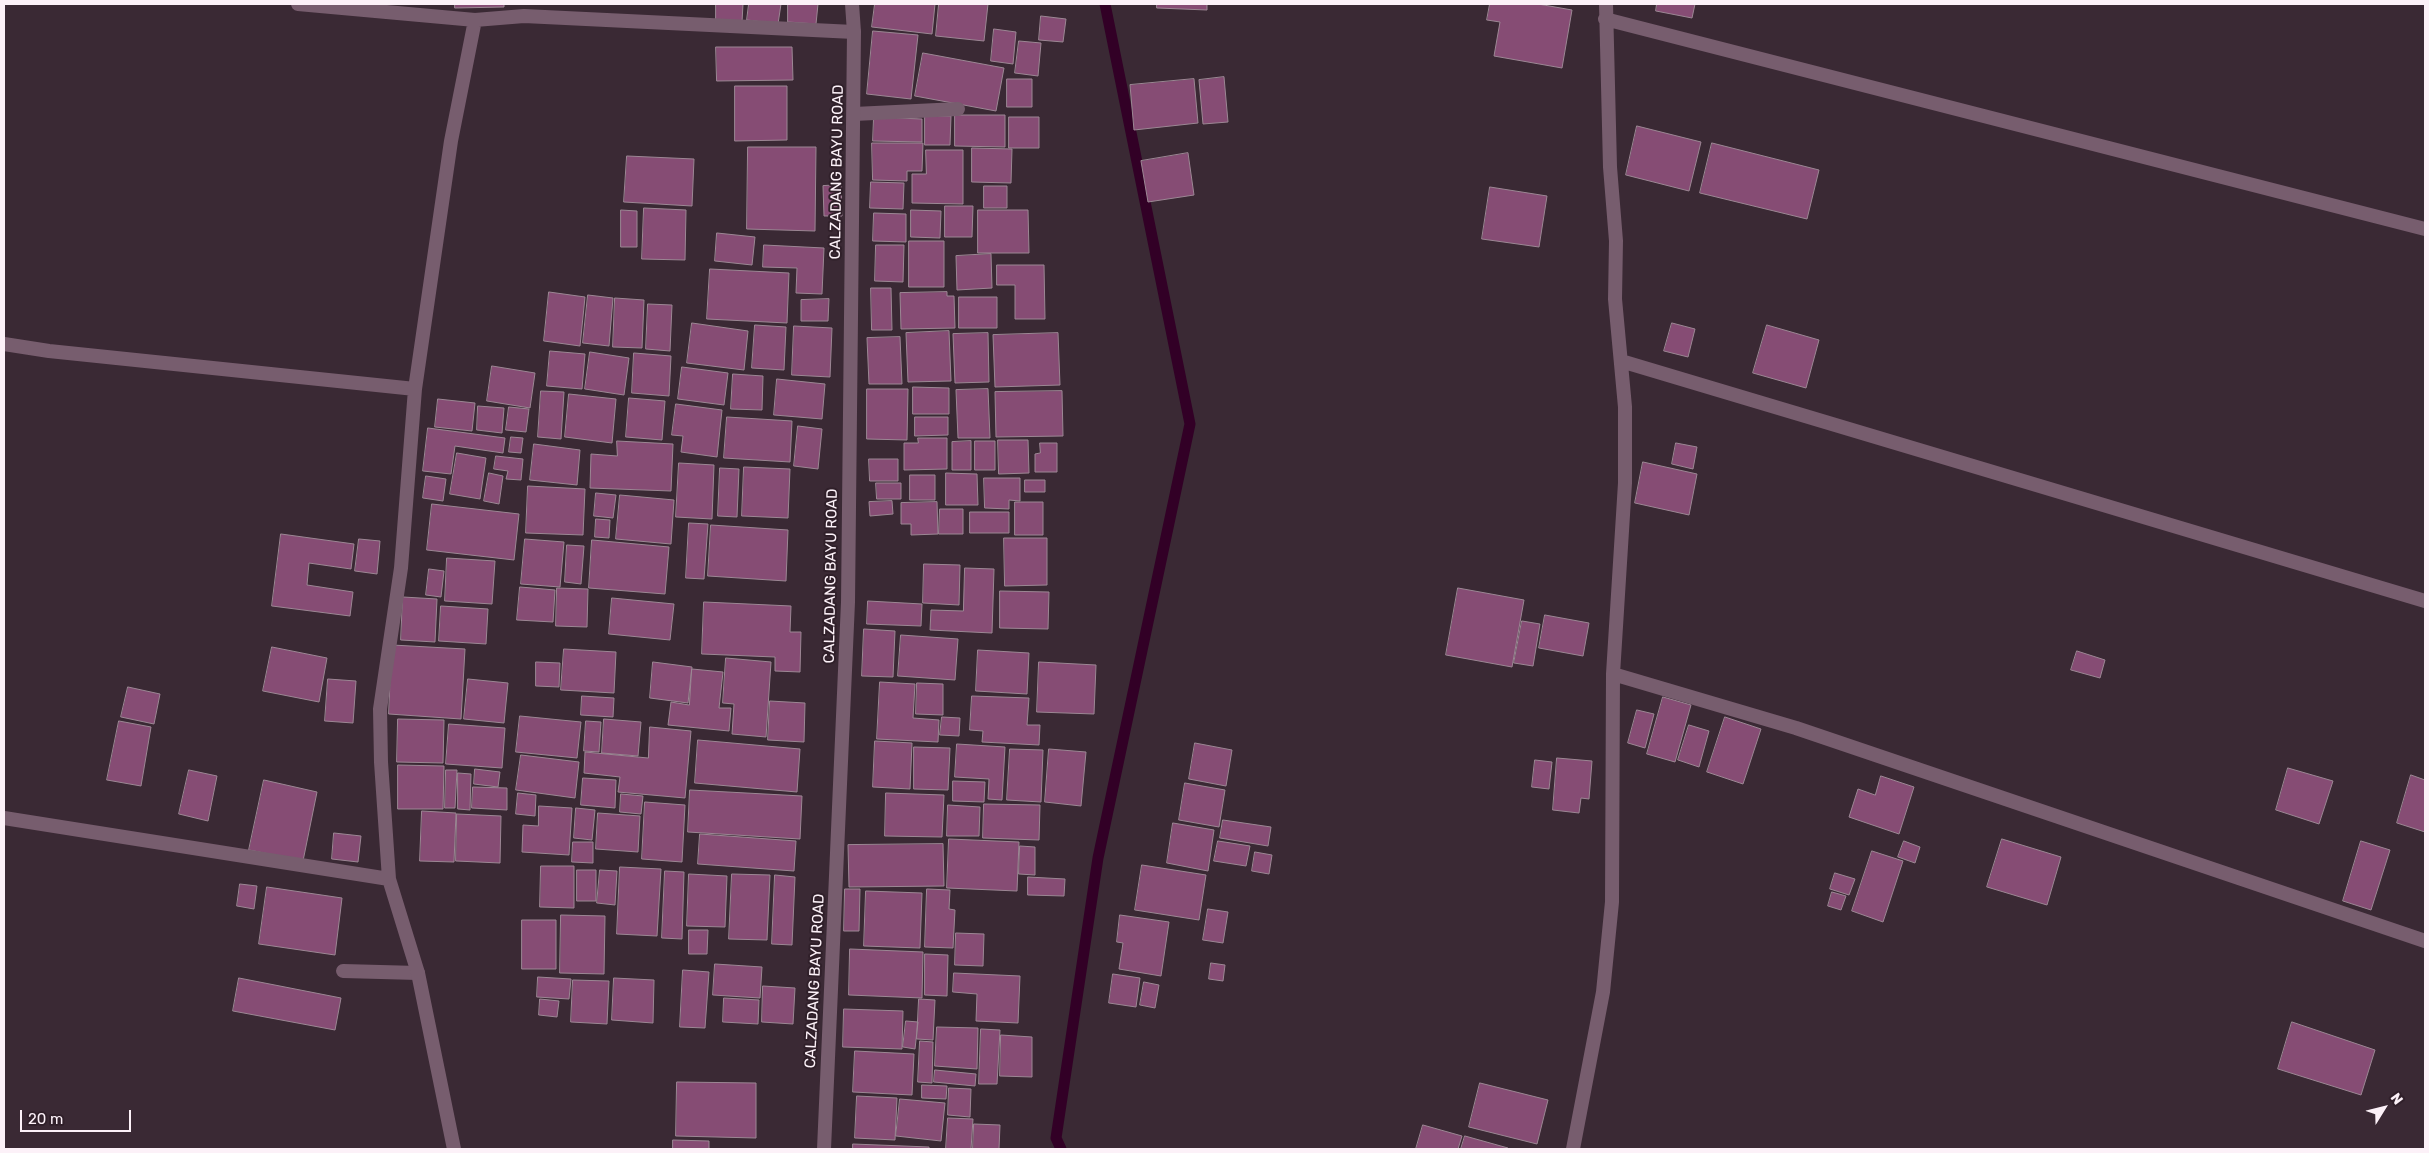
<!DOCTYPE html>
<html>
<head>
<meta charset="utf-8">
<style>
	body { margin:0 }
	#map { position:relative; width:2429px; height:1153px; overflow:hidden; background:#3a2934; font-family:Rubik,sans-serif }
	canvas { display:block }
	.frame { position:absolute; inset:0; border:5px solid #fcf1f8; pointer-events:none }
	.north { position:absolute; left:2359px; top:1083px; width:50px; height:50px; -webkit-text-stroke:4px #30202a; paint-order:stroke; rotate:54deg; font-size:14px; font-weight:700; line-height:20px; text-align:center; color:#fcf1f8 }
	.north::after { content:''; display:block; margin:auto; width:18px; height:22px; background:#fcf1f8; clip-path:polygon(50% 0,100% 100%,50% 72%,0 100%) }
	.scale { position:absolute; left:20px; top:1110px; width:111px; height:22px; box-sizing:border-box; border:2px solid #fcf1f8; border-top:0; padding-left:6px; font-size:15px; line-height:18px; white-space:nowrap; color:#fcf1f8; -webkit-text-stroke:4px #30202a; paint-order:stroke }
</style>
</head>
<body>
<div id="map">
<canvas width="2429" height="1153"></canvas>
<div class="frame"></div>
<div class="north">N</div>
<div class="scale">20 m</div>
</div>
<script>
const ctx = document.querySelector('canvas').getContext('2d');
ctx.lineJoin = 'round';
function strokePath(path, color, width, dash) { ctx.strokeStyle = color; ctx.lineWidth = width; ctx.lineCap = dash ? 'butt' : 'round'; ctx.setLineDash(dash || []); ctx.stroke(path); }
function paint(path, color) { ctx.fillStyle = color; ctx.fill(path, 'evenodd'); }
function label(font, color, halo, rows, align = 'center') {
  ctx.font = font + ' Rubik,sans-serif'; ctx.lineWidth = 4; ctx.setLineDash([]); ctx.textBaseline = 'middle'; ctx.strokeStyle = halo; ctx.fillStyle = color; for (const [text, x, y, turn = 0] of rows) {
    ctx.save(); ctx.translate(x, y); ctx.rotate((+turn || 0) * Math.PI / 180); ctx.textAlign = isNaN(turn) ? turn : align; if (halo) ctx.strokeText(text, 0, 0); ctx.fillText(text, 0, 0); ctx.restore();
  }
}
const stream = new Path2D(`
	M1061,1149l-5,-11 42,-280 92,-434 -85,-420`);
const building = new Path2D(`
	M455,4h49v3l-49,1z
	M716,4h27l-1,18 -26,-2z
	M749,4h32l-3,20 -31,-4z
	M788,4h30l-2,20 -28,-2z
	M875,4h60l-3,30 -60,-7z
	M939,4h49l-4,37 -48,-5z
	M1157,4h50v6l-50,-2z
	M1490,4h48l34,6 -10,58 -68,-12 6,-34 -13,-2z
	M1657,4h38l-3,14 -36,-7z
	M1041,16l25,3 -3,23 -24,-2z
	M994,29l22,3 -3,32 -22,-3z
	M873,31l45,4 -7,64 -44,-5z
	M1019,41l22,2 -3,33 -23,-3z
	M716,47h76l1,33 -76,1z
	M923,53l81,15 -8,43 -81,-15z
	M1224,77l4,45 -25,2 -4,-44z
	M1007,79h25v28h-25z
	M1194,79l4,44 -64,7 -4,-45z
	M735,86h52v54l-52,1z
	M955,115h50v32l-50,-1z
	M925,116h26l-1,29h-25z
	M874,117l48,2v23l-49,-1z
	M1009,117h30v31h-30z
	M1637,126l64,16 -12,49 -63,-16z
	M872,143h51l-1,28h-15v10l-34,-1z
	M1712,143l107,27 -12,49 -107,-26z
	M748,147h68l-1,84 -68,-2z
	M972,148l40,1 -1,34 -39,-1z
	M926,150h37v54l-51,-1v-29h14z
	M1188,153l6,42 -46,7 -7,-41z
	M627,156l67,3 -2,47 -68,-4z
	M871,182l33,1 -1,26 -33,-1z
	M841,185l1,31h-18l-1,-30z
	M984,186h23v22h-23z
	M1490,187l57,9 -8,51 -57,-8z
	M945,206h28l-1,31h-27z
	M644,208l42,2 -1,50 -43,-1z
	M621,210l16,1v36h-16z
	M911,210l30,1 -1,27 -29,-1z
	M978,210h50l1,43h-51z
	M874,213l32,1v28l-33,-1z
	M717,233l38,4 -3,28 -37,-4z
	M909,241h35v46h-35z
	M764,245l60,3 -2,46 -26,-1 1,-25 -34,-1z
	M876,245h28l-1,37 -28,-1z
	M991,254l1,34 -35,2 -1,-34z
	M997,265h47l1,54h-30v-34h-18z
	M710,269l79,4 -2,50 -80,-4z
	M871,288h20l1,42h-20z
	M549,292l36,5 -5,49 -36,-5z
	M947,292v4h7l1,32 -54,1 -1,-36z
	M588,295l25,3 -4,48 -26,-3z
	M959,297h38v31h-38z
	M615,298l29,2 -2,48 -29,-1z
	M829,299l-1,22h-27v-21z
	M648,304l24,1 -2,46 -24,-2z
	M692,323l56,8 -4,39 -57,-7z
	M1672,323l23,6 -7,28 -24,-6z
	M755,325l31,2 -2,43 -32,-2z
	M1767,325l52,15 -13,48 -53,-15z
	M794,326l38,2 -2,49 -38,-2z
	M949,331l2,50 -43,1 -2,-49z
	M988,333l1,49 -34,1 -2,-49z
	M1058,333l2,52 -65,2 -2,-52z
	M900,337l2,47h-33l-2,-46z
	M550,351l35,3 -3,35 -35,-3z
	M590,352l39,6 -5,37 -39,-6z
	M634,353l37,3 -2,40 -37,-3z
	M492,366l43,7 -5,35 -43,-7z
	M682,367l46,6 -4,32 -46,-6z
	M733,374l30,2 -1,34 -31,-1z
	M777,379l48,5 -3,35 -48,-4z
	M913,387l36,1v26h-36z
	M867,389h41l-1,51 -40,-1z
	M988,389l2,49h-32l-2,-48z
	M541,391l23,1 -3,47 -23,-2z
	M1062,391l1,45 -67,1 -1,-45z
	M569,394l47,5 -4,44 -47,-6z
	M629,398l36,3 -3,39 -36,-3z
	M438,399l37,4 -3,28 -37,-4z
	M676,404l46,6 -5,47 -36,-5 2,-16 -11,-1z
	M478,406l26,2 -2,25 -25,-3z
	M509,407l20,2 -3,23 -20,-2z
	M727,417l65,4 -2,41 -66,-4z
	M915,417h33v18l-33,1z
	M798,426l24,3 -4,40 -24,-3z
	M428,428l77,10 -2,15 -48,-7 -4,28 -28,-3z
	M511,437l12,1 -2,15 -12,-1z
	M918,438h29v31l-43,1v-27h14z
	M998,440h30l1,33 -30,1z
	M617,441l56,3 -2,47 -81,-3 1,-34 26,2z
	M971,441v29h-19v-28z
	M975,441h20v29h-20z
	M1040,443h17v29h-22v-18l5,-1z
	M1676,443l21,4 -4,22 -21,-5z
	M534,444l46,6 -3,35 -47,-5z
	M457,453l29,5 -6,41 -30,-5z
	M496,456l27,3 -2,21 -15,-1 2,-8 -14,-2z
	M869,459h29v22h-28z
	M1643,462l54,12 -8,41 -54,-12z
	M679,463l35,2 -2,54 -36,-2z
	M744,467l46,2 -2,49 -46,-2z
	M720,468l19,1 -2,48 -19,-1z
	M489,473l14,3 -4,28 -15,-3z
	M946,473l31,1 1,31h-32z
	M910,475h25v25h-25z
	M426,476l20,3 -3,22 -20,-3z
	M984,478h36v23l-11,-1v9l-24,-1z
	M1025,480h20v12h-20z
	M876,483h25v16h-24z
	M528,486l57,3 -2,46 -57,-2z
	M596,493l20,2 -3,23 -19,-2z
	M620,495l54,5 -3,44 -55,-5z
	M892,501l1,13 -23,2 -1,-14z
	M937,502l1,32 -27,1v-11h-10v-21z
	M1015,502h28v33h-28z
	M432,504l87,10 -5,46 -87,-10z
	M940,509h23v25h-24z
	M970,512h39v21h-39z
	M596,519l14,1 -1,18 -14,-1z
	M689,523l19,1 -4,55 -18,-1z
	M711,525l77,5 -2,51 -78,-5z
	M281,534l73,10 -3,25 -42,-6 -2,22 46,7 -3,24 -78,-10z
	M1004,538h43v47l-42,1z
	M359,539l21,2 -3,33 -22,-3z
	M525,539l39,3 -4,45 -39,-3z
	M592,540l77,7 -4,47 -76,-6z
	M567,545l17,1 -3,38 -16,-2z
	M447,558l48,3 -3,43 -47,-3z
	M924,564l36,1 -1,40 -36,-2z
	M965,568l29,1 -2,64 -62,-3 1,-20 32,1z
	M429,569l15,2 -3,26 -15,-2z
	M520,587l35,3 -2,32 -36,-2z
	M557,588l31,1 -1,38 -31,-1z
	M1458,588l66,12 -12,67 -66,-12z
	M1000,591l49,1 -1,37 -48,-1z
	M403,597l34,2 -2,43 -34,-2z
	M612,598l62,6 -4,36 -61,-6z
	M868,601l54,3 -1,22 -54,-2z
	M704,602l87,4 -1,26h11l-1,40 -25,-1v-14l-73,-3z
	M441,606l47,3 -2,35 -47,-3z
	M1545,615l44,8 -6,33 -44,-8z
	M1522,621l18,3 -7,42 -19,-3z
	M864,629l31,2 -2,46 -31,-1z
	M901,635l57,4 -3,41 -57,-4z
	M392,645l73,4 -4,70 -72,-5z
	M272,647l55,11 -8,44 -56,-11z
	M564,649l52,3 -2,41 -53,-3z
	M978,650l51,3 -2,41 -51,-3z
	M2077,651l28,9 -5,18 -29,-8z
	M726,658l45,4 -5,75 -34,-3 2,-30 -11,-1z
	M536,662l24,1 -1,24 -23,-1z
	M653,662l39,5 -4,36 -38,-5z
	M1039,662l57,3 -2,49 -57,-2z
	M692,669l31,3 -4,36h12l-2,23 -61,-6 3,-23 18,3z
	M328,679l28,2 -3,42 -28,-2z
	M468,679l40,4 -4,40 -40,-4z
	M880,682l35,2 -2,34 26,2 -1,22 -61,-3z
	M917,683l26,1v31l-27,-1z
	M128,687l32,7 -6,30 -33,-7z
	M582,696l32,2 -1,19 -32,-2z
	M972,696l57,2 -2,27h13l-1,20 -57,-3 1,-11 -13,-1z
	M1663,697l28,8 -16,57 -28,-8z
	M770,701l35,2 -1,39 -36,-2z
	M1637,710l17,4 -9,34 -17,-5z
	M520,716l61,6 -4,36 -61,-6z
	M942,717l18,1 -1,18 -19,-1z
	M1725,717l36,12 -18,55 -36,-12z
	M398,719l46,1 -1,43 -46,-1z
	M604,719l37,3 -3,34 -36,-3z
	M119,721l32,6 -10,59 -34,-6z
	M586,721l15,1 -2,30 -15,-1z
	M449,724l56,4 -3,40 -56,-4z
	M1689,725l20,6 -10,36 -21,-7z
	M650,727l41,4 -6,67 -67,-6 2,-15 -36,-4 1,-21 63,6z
	M698,740l102,9 -3,43 -102,-9z
	M875,741l37,2 -2,46 -37,-2z
	M1195,743l37,7 -6,36 -37,-7z
	M957,744l48,3 -3,53 -14,-1 1,-20 -34,-2z
	M914,747l36,1 -2,42 -34,-1z
	M1010,749l33,1 -2,52 -34,-2z
	M1049,749l37,3 -5,54 -36,-4z
	M521,755l58,7 -4,36 -59,-8z
	M1557,758l35,3 -3,38 -8,-1 -2,15 -26,-3z
	M1535,760l17,2 -3,27 -17,-2z
	M398,765l46,1 -1,43h-45z
	M2288,768l45,13 -14,43 -43,-14z
	M475,769l25,3 -2,15 -24,-3z
	M189,770l28,6 -9,45 -29,-7z
	M446,770h11l-2,38h-10z
	M458,773l13,1 -1,36 -12,-1z
	M2411,775l14,5v52l-28,-9z
	M1881,776l33,11 -15,47 -50,-17 9,-28 17,6z
	M583,778l33,2 -1,28 -34,-3z
	M264,780l53,12 -14,69 -54,-11z
	M953,781l32,1 -1,20 -31,-1z
	M1185,783l40,7 -6,37 -40,-7z
	M473,787l34,1v22l-35,-2z
	M690,790l112,6 -2,43 -112,-7z
	M518,793l18,2 -1,21 -19,-2z
	M886,793l58,2 -2,42 -57,-1z
	M621,794l22,2 -2,18 -21,-2z
	M645,802l40,3 -3,57 -40,-3z
	M984,804l56,1 -1,35 -56,-2z
	M948,805l32,2 -1,29h-32z
	M539,806l33,2 -3,47 -47,-3 1,-27 15,1z
	M576,808l19,2 -3,30 -18,-2z
	M422,811l34,2 -2,49 -34,-1z
	M598,813l42,3 -2,36 -42,-3z
	M457,814l44,2 -1,47 -44,-2z
	M1223,820l48,7 -3,19 -48,-8z
	M1173,823l41,7 -6,41 -41,-8z
	M334,833l27,3 -3,26 -26,-3z
	M700,834l96,7 -2,30 -96,-7z
	M949,839l70,3 -2,49 -70,-3z
	M2002,839l59,18 -14,48 -60,-18z
	M1218,841l32,5 -4,20 -32,-5z
	M1904,841l16,6 -5,16 -17,-6z
	M2361,841l29,9 -19,60 -28,-9z
	M573,842h20v21l-21,-1z
	M943,844l1,42 -95,1 -1,-42z
	M1020,846l15,1v28l-16,-1z
	M1872,851l31,10 -20,61 -31,-11z
	M1255,852l17,3 -3,19 -17,-3z
	M1142,865l64,10 -7,45 -64,-10z
	M541,866h33v42l-34,-1z
	M620,867l41,2 -4,67 -40,-2z
	M577,870h19v31h-19z
	M600,870l17,1 -2,34 -18,-2z
	M665,871l19,1 -2,67 -20,-1z
	M1835,873l20,6 -6,16 -19,-6z
	M689,874l38,2 -2,51 -38,-1z
	M732,874l38,1 -3,65 -38,-1z
	M775,875l20,2 -3,68 -20,-1z
	M1028,877l37,2 -1,17 -36,-1z
	M240,884l17,2 -3,23 -17,-3z
	M267,887l75,11 -7,57 -76,-11z
	M845,889h15l-1,42h-15z
	M927,889l23,1 -1,19 6,1 -2,38 -28,-1z
	M866,891l56,2 -2,55 -56,-2z
	M1832,892l14,4 -5,14 -13,-4z
	M1208,909l20,3 -5,31 -20,-3z
	M561,915l44,1 -1,58 -44,-1z
	M1120,915l49,7 -8,54 -42,-7 4,-26 -6,-1z
	M522,920h34v49h-34z
	M689,930h19l-1,24h-18z
	M956,933l28,1 -1,32 -28,-1z
	M850,949l73,3 -1,46 -73,-3z
	M925,954l23,1 -1,41 -22,-1z
	M1211,963l14,2 -2,16 -14,-2z
	M715,964l47,3 -2,31 -47,-3z
	M683,970l26,2 -4,56 -25,-1z
	M954,973l66,3 -2,47 -42,-2 1,-27 -24,-2z
	M1113,974l27,4 -4,29 -27,-4z
	M538,977l33,2 -2,20 -32,-2z
	M239,978l102,20 -6,32 -102,-19z
	M614,978l40,2 -1,43 -41,-3z
	M573,980l36,1 -2,43 -36,-2z
	M1144,982l15,3 -4,23 -15,-3z
	M763,986l32,2 -2,36 -31,-2z
	M724,998l35,2 -1,24 -35,-2z
	M540,999l19,2 -2,16 -18,-2z
	M919,999l16,1 -2,40 -16,-1z
	M844,1009l59,2 -1,38 -59,-2z
	M906,1021l12,1 -3,27 -12,-2z
	M2292,1022l83,28 -14,45 -83,-26z
	M937,1027l41,1 -1,41 -42,-3z
	M981,1029l19,1 -3,54h-18z
	M1001,1035l31,2v40l-32,-1z
	M920,1041l13,1 -1,41 -14,-1z
	M855,1051l59,3 -2,41 -59,-3z
	M935,1070l41,4 -1,12 -41,-4z
	M677,1082l79,1v55l-80,-2z
	M1480,1083l68,17 -11,44 -68,-17z
	M922,1085l25,1 -1,13 -24,-1z
	M949,1088l22,1 -1,28 -22,-2z
	M857,1096l40,2 -2,42 -40,-2z
	M900,1099l45,4 -4,38 -45,-5z
	M948,1118l25,1 -2,30h-25z
	M974,1124l26,1 -1,24h-26z
	M1423,1125l39,11 -4,13h-42z
	M1465,1136l43,12v1h-47z
	M673,1140l36,1v8h-36z
	M853,1144l76,3v2h-76z`);
const service = new Path2D(`
	M343,971l75,2`);
const minor = new Path2D(`
	M298,4l177,16 49,-4 330,16
	M1605,19l820,210
	M854,114l104,-5
	M4,344l45,7 366,38
	M1621,361l804,240
	M1613,674l183,54 629,213
	M4,818l385,61
	M454,1149l-36,-176 -29,-94 -8,-117 -1,-53 21,-141 14,-179 36,-248 24,-121
	M1573,1149l30,-157 9,-90 1,-228 12,-191v-76l-10,-108 1,-58 -6,-74 -4,-163`);
const tertiary = new Path2D(`
	M824,1149l24,-547 6,-570 -2,-28`);
const streetNames = [
	["CALZADANG BAYU ROAD",837,172,-89],
	["CALZADANG BAYU ROAD",831,576,-89],
	["CALZADANG BAYU ROAD",815,981,-87]
];
strokePath(stream, '#320026', 11);
paint(building, '#864c74');
strokePath(building, '#9c8794', 1);
strokePath(service, '#775d6e', 14);
strokePath(minor, '#775d6e', 14);
strokePath(tertiary, '#775d6e', 14);
label('15px', '#fcf1f8', '#30202a', streetNames);
</script>
</body>
</html>
